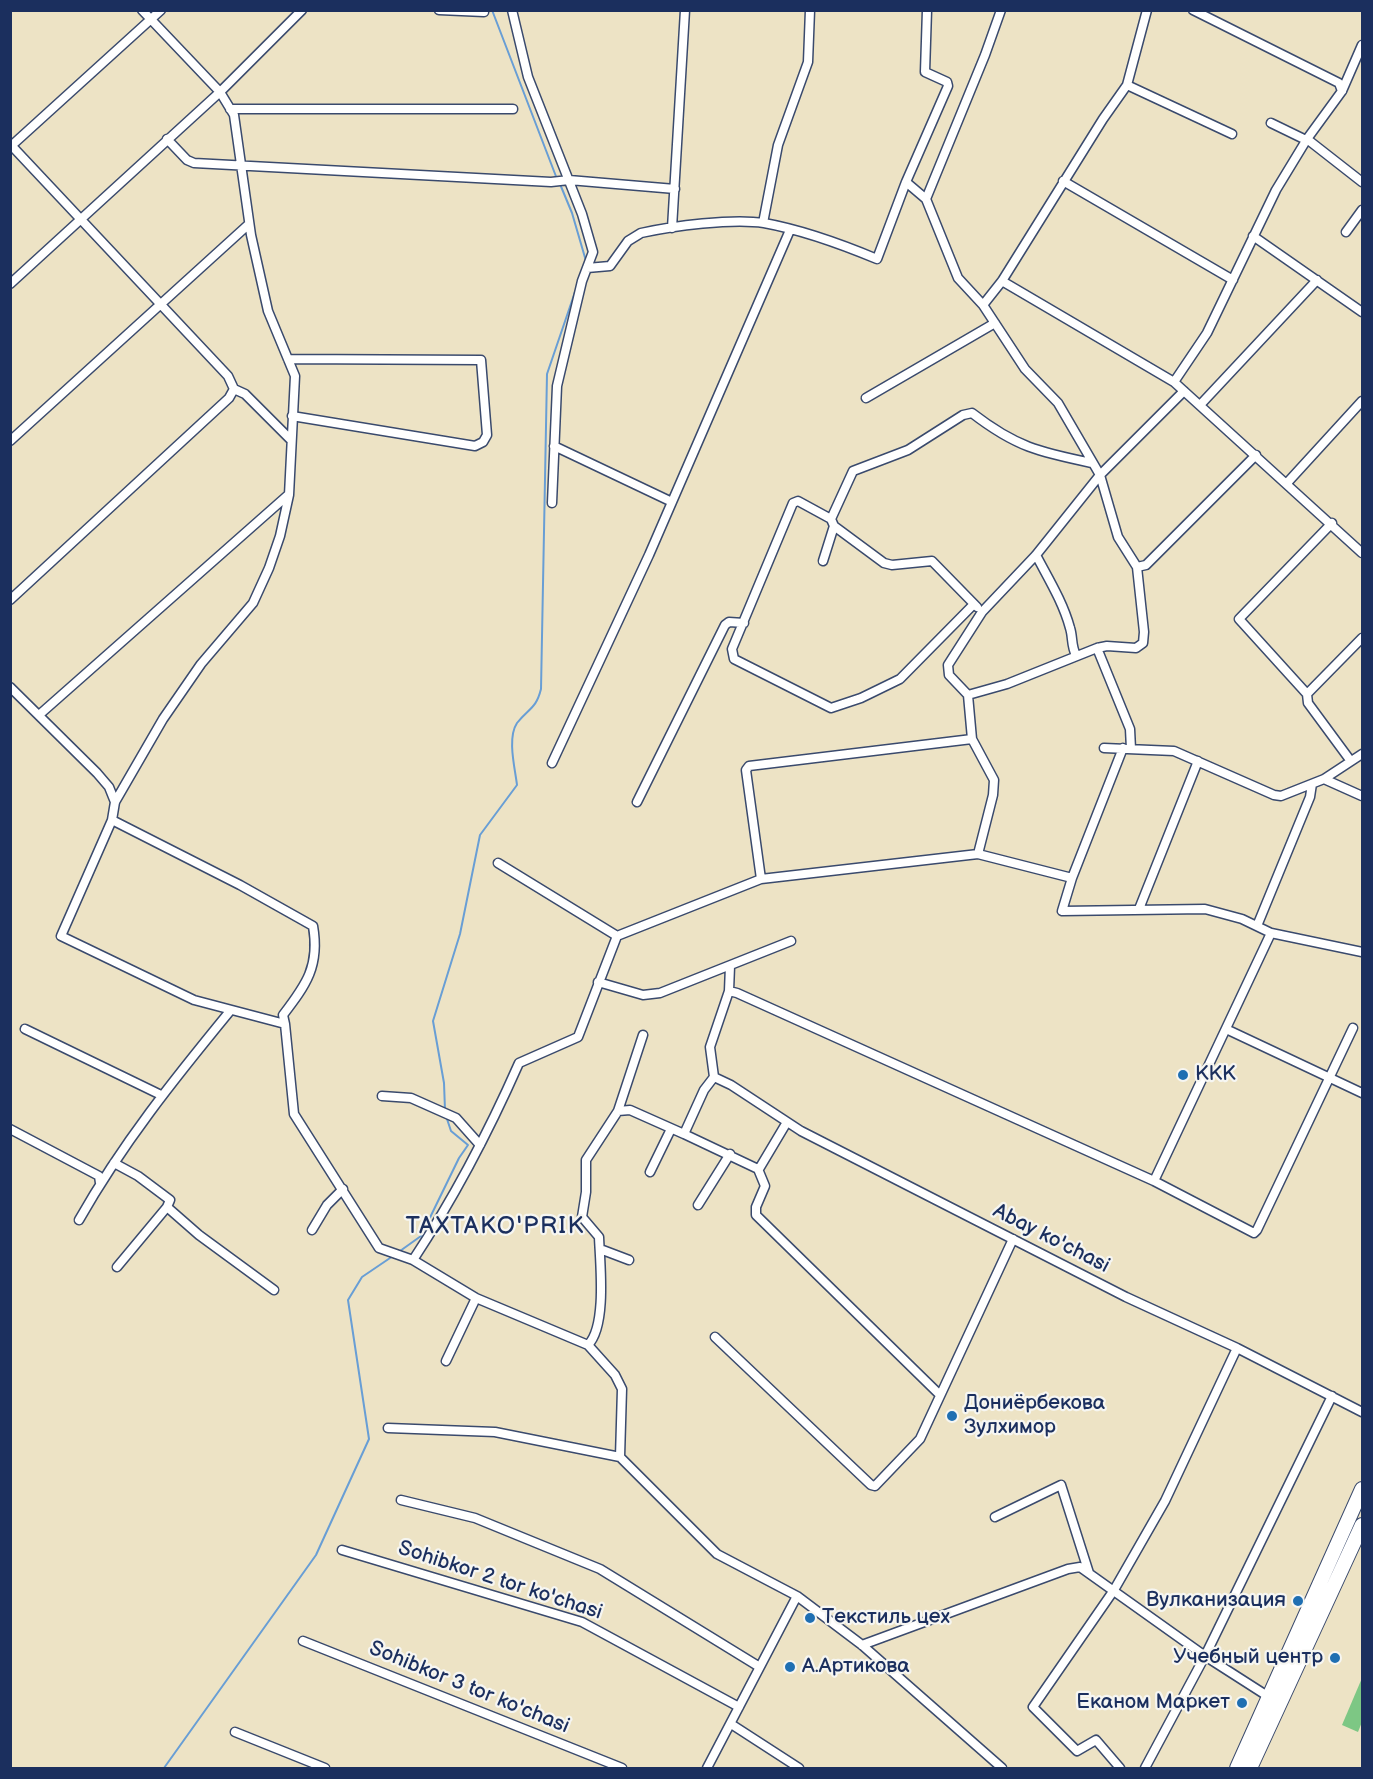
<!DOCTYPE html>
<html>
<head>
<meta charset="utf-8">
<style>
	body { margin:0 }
	#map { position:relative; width:1373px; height:1779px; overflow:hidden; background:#ede3c5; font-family:"Balsamiq Sans",sans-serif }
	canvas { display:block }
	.frame { position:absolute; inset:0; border:12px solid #1b2f5e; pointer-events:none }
</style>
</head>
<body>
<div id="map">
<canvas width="1373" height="1779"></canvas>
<div class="frame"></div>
</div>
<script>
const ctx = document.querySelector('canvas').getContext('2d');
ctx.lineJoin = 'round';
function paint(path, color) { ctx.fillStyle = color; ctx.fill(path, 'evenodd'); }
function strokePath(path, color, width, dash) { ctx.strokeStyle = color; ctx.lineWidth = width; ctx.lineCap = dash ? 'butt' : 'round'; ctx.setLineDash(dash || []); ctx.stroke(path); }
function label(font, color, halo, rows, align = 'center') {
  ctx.font = font + ' "Balsamiq Sans",sans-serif'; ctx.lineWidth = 4.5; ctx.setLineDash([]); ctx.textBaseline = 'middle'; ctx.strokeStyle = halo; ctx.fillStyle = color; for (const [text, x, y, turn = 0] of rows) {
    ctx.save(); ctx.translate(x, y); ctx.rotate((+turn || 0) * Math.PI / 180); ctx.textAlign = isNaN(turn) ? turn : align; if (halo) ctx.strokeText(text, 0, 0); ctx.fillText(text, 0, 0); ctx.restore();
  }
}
const green = new Path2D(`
	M1362,1678v44l-4,10 -16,-7z`);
const stream = new Path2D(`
	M492,10l65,169
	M560,184l12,29 14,48
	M445,1110l-1,-27 -11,-62 27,-87 20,-99 37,-50c-2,-17 -10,-47 0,-62 12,-15 19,-14 24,-34l6,-315 28,-82
	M400,1251l21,-15 38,-78 9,-13 -17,-14 -5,-15
	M164,1768l152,-213 53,-116 -21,-139 14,-23 31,-21`);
const minor = new Path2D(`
	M142,10l78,82 14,23 17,120 17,76 27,65 -6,119 -9,41 -11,32 -16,35 -52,61 -38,55 -48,83 -3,18 -51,116 133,64 91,24 9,90 85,134 34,12 63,38 112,47 27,30 7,14 -2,68 97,97 80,42 65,49 140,123
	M439,10l45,2
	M512,10l16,67 54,137 11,38 -11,29 -25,105 -5,117
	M1193,10l146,73 3,8
	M1127,85l105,49
	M230,109h283
	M1271,123l35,17
	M167,139l20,21 7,3 357,19 18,-2 106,9
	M1307,139l55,43
	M10,144l218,232 6,13 -5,9 -219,202
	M10,147l151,-137
	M1063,181l170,99
	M906,182l20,17 32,79 25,27 42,64 33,34 42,72 18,62 19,30 7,65 -1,11 -7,5 -29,-2 -10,2 -90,36 -39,11
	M926,199l59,-144 16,-45
	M763,223l15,-78 30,-83 2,-52
	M672,228l13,-218
	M1346,232l16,-22
	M1253,236l109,76
	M587,268l23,-2 18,-25 13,-8c32,-7 91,-15 123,-10 39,7 77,21 113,36l29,-77 42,-96 -1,-4 -22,-10 2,-62
	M1002,281l172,101 188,171
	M10,284l210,-192 82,-82
	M983,305l19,-24 101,-162 24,-34 20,-75
	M288,359l193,1 6,75 -4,7 -8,4 -183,-30
	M1174,382l33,-49 69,-143 31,-51 35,-48 20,-46
	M234,389l11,5 45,45
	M866,398l129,-75
	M1201,404l116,-124
	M10,441l239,-217
	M554,446l118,56
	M1287,483l75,-82
	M831,519l-33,-18 -5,2 -61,146 2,10 97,49 30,-10 39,-19 74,-75
	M1332,523l-93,96 68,75 55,-56
	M834,526l50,37 8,2 40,-4 45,46
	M1036,555c12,23 27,47 34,73 3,9 1,18 6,27
	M823,561l11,-35 -3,-7 22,-48 55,-21 55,-35 9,-2c44,34 67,39 120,50
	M1137,567l9,-2 110,-110
	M1097,648l33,81 1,20
	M10,687l87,86 12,14 6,15
	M1307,694l1,9 42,57
	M39,715l249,-220
	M1104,748l70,3 100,44 7,1 43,-17 38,-25
	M552,763l97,-208 141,-325
	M1324,779l38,17
	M637,802l88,-177 4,-3 15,1
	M112,820l128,65 73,41c7,40 -7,59 -30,89l2,9
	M978,854l15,-59 1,-15 -22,-41 -4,-44 -19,-20 -1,-10 34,-53 54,-57 64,-80 84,-84
	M498,863l119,73 144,-57 217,-25 94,24 -10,33 143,-2 37,10 29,14 91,19
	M1072,878l51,-130
	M761,879l-15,-109 3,-4 223,-27
	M1139,909l59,-148
	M1257,926l53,-129 2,-13
	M598,982l45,13 17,-2 131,-52
	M729,991l1,-25
	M1353,1028l-96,202 -3,3 -100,-52 -417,-188 -8,-2 -19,56 4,30 17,8 70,46 325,166 111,51 125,64
	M25,1029l136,66
	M1226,1029l136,64
	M382,1096l29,2 45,20 24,27
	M618,1111l12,-1 54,24 20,-44 10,-13
	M10,1129l89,47 1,7
	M684,1134l74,35 7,17 -9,21v8l184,180
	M114,1163l24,13 32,24 -3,7 -50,60
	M759,1169l28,-47
	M650,1172l21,-43
	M1154,1181l117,-248
	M698,1205l32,-51
	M167,1207l32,28 75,55
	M79,1220c43,-76 96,-142 151,-209
	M312,1230l15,-25 16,-16
	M600,1249l29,11
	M413,1260c41,-62 76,-129 106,-197l59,-26 39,-101
	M715,1337l156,148 4,1 45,-47 93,-200
	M588,1345c19,-19 12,-82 11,-108l-17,-20 4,-25v-32l32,-49 25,-76
	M446,1361l30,-63
	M388,1428l107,4 125,25
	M401,1500l74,18 125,51 158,97
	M995,1517l66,-32 28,88
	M342,1550l240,72 157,85
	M303,1641l319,127
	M862,1645l206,-76 12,-2 125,89 64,41
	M731,1724l68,44
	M235,1732l90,36
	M707,1768l90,-172
	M1120,1768l-24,-28 -19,11 -44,-44 81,-117 51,-89 72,-153
	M1145,1768l60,-112 127,-260`);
const primary = new Path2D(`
	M1237,1768l125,-279
	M1250,1768l112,-243`);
const markers = [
	[1183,1075,6,"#1f6fb2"],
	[952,1416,6,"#1f6fb2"],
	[1298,1601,6,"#1f6fb2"],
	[810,1618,6,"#1f6fb2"],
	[1335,1658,6,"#1f6fb2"],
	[790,1667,6,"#1f6fb2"],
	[1242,1703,6,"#1f6fb2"]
];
const poiNames = [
	["ККК",1195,1075],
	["Дониёрбекова",964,1404],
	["Зулхимор",964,1428],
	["Вулканизация",1286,1601,"right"],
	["Текстиль цех",822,1618],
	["Учебный центр",1323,1658,"right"],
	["А.Артикова",802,1667],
	["Еканом Маркет",1230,1703,"right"]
];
const streetNames = [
	["Abay ko'chasi",1051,1239,27],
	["Sohibkor 2 tor ko'chasi",500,1581,18],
	["Sohibkor 3 tor ko'chasi",469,1688,22]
];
const quarterNames = [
	["TAXTAKO'PRIK",495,1227]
];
paint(green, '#7dc784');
strokePath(stream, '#689ed5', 2);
strokePath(minor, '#3a4a6d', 11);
strokePath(primary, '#3a4a6d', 16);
strokePath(minor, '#fff', 8);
strokePath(primary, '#fff', 14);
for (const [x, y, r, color] of markers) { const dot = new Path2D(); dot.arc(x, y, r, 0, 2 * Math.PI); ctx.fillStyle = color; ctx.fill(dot); strokePath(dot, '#f6f6f2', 2); }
label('21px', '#1b2f5e', '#f6f6f2', poiNames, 'left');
label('21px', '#1b2f5e', '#f6f6f2', streetNames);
ctx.letterSpacing = '1.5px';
label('24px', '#1b2f5e', '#f6f6f2', quarterNames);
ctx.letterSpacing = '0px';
</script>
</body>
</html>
